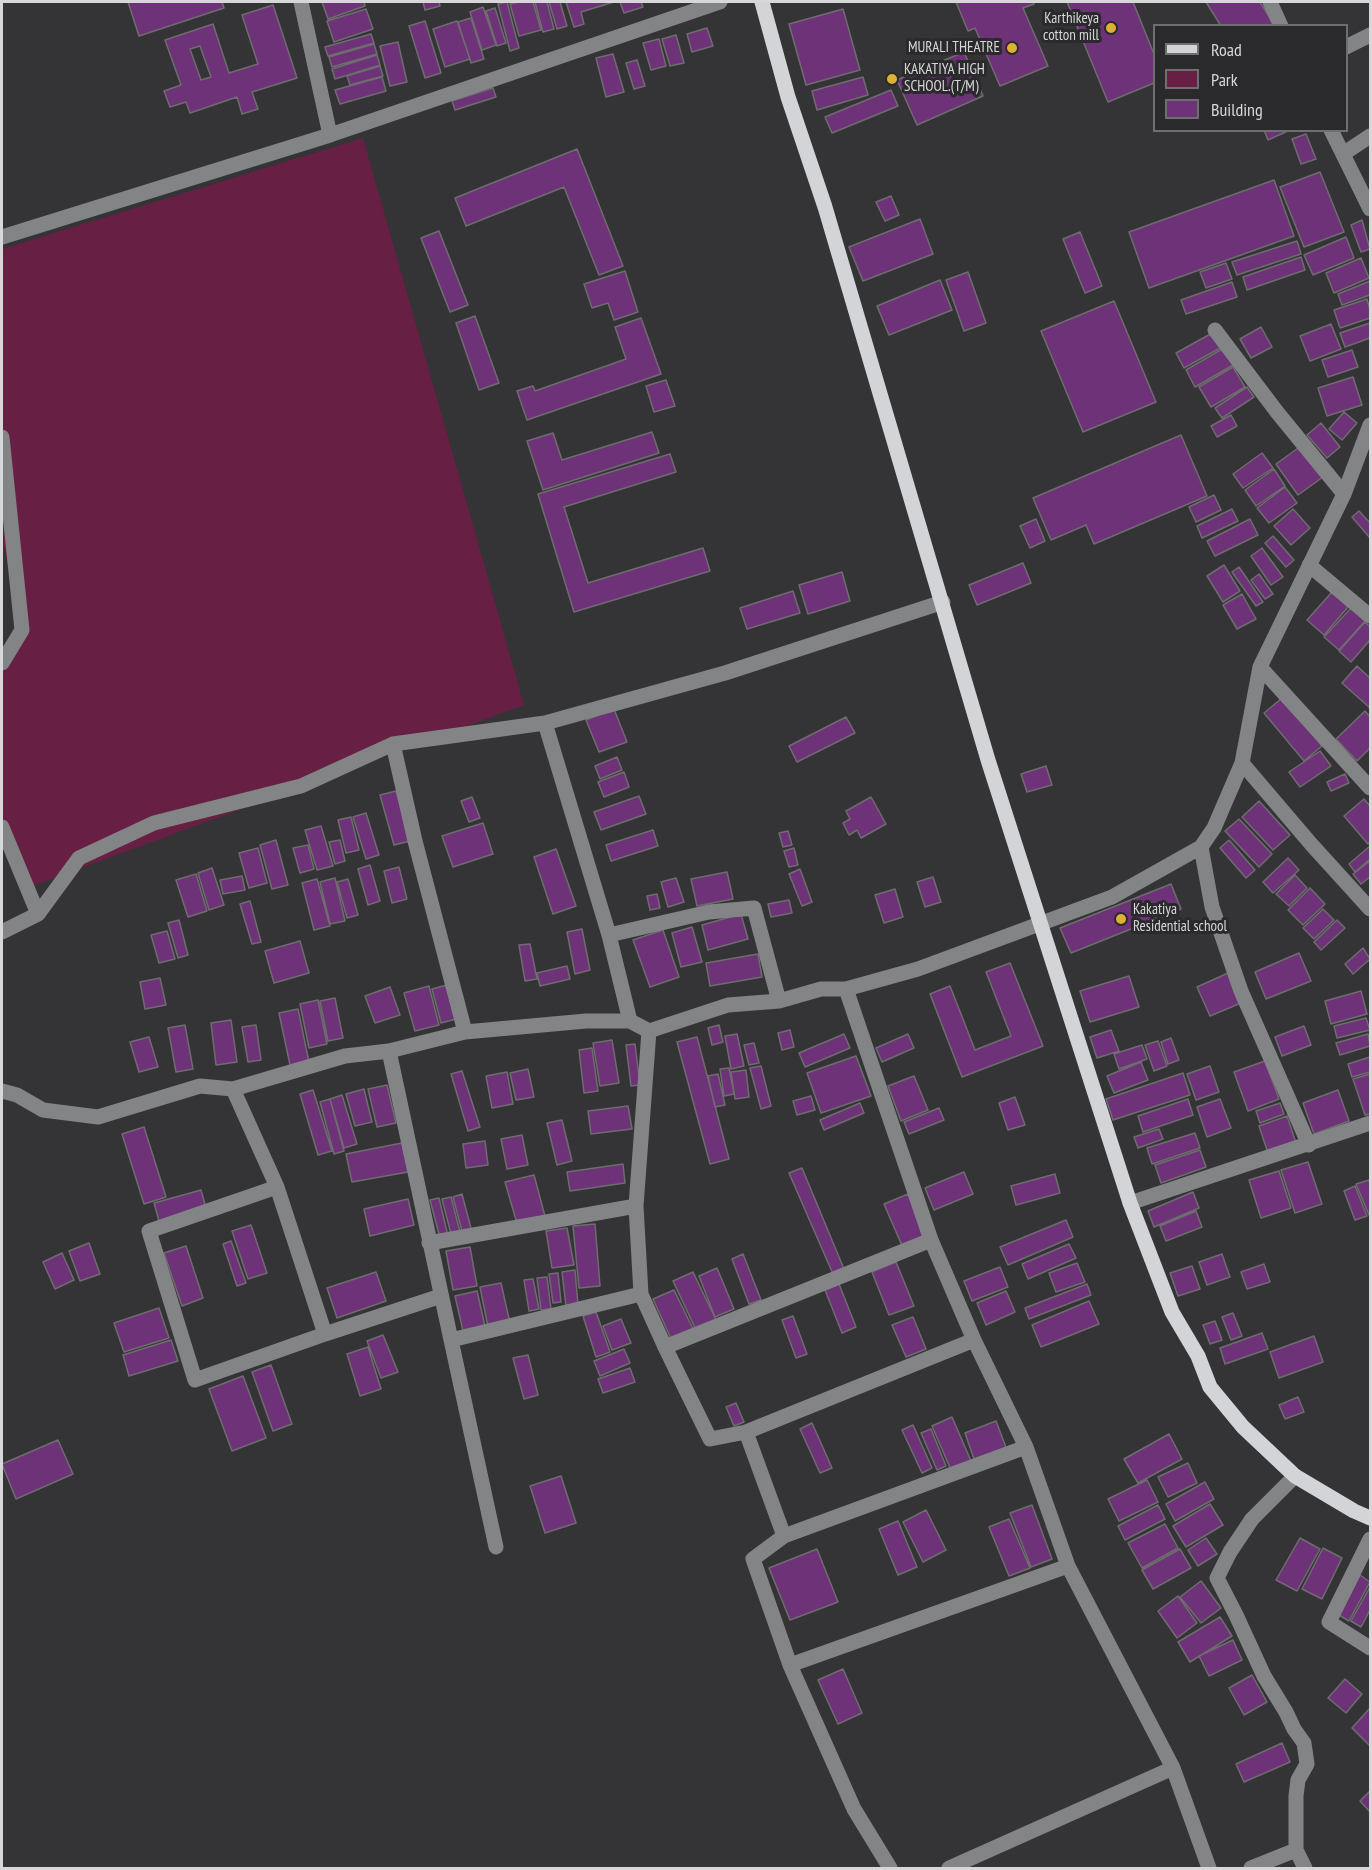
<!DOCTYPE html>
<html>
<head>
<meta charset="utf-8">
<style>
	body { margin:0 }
	#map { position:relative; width:1372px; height:1870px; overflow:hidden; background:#343437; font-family:"PT Sans Narrow",sans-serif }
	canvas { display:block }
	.frame { position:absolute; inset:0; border:3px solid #d7d7d9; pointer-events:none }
	.legend { position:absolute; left:1153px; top:24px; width:195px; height:108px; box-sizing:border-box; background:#2a2a2d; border:2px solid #6f6f72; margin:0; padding:8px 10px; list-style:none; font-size:18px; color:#d7d7d9 }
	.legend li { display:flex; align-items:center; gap:12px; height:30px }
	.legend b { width:30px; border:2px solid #6f6f72 }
</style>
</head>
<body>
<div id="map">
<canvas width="1372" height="1870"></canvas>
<div class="frame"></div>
<ul class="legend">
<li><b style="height:8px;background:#d2d4d7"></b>Road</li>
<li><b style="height:16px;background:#681f44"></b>Park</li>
<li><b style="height:16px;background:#6d3278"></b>Building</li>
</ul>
</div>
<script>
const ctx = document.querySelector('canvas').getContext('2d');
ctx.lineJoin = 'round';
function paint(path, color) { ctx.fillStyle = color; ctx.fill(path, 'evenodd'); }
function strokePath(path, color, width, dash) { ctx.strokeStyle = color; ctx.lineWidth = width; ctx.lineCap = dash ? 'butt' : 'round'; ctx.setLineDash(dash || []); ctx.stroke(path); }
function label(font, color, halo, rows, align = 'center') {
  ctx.font = font + ' "PT Sans Narrow",sans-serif'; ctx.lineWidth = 6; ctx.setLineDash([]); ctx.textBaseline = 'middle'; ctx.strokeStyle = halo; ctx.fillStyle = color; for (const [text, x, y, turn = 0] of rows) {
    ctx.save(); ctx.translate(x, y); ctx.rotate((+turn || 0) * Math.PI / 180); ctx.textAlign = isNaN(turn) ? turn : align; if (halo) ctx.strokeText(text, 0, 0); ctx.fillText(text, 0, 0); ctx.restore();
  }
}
const green = new Path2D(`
	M363,138l161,567 -497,183 -25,-61v-164l20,-33 -20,-90v-291z`);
const building = new Path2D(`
	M128,2h94l2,6 -85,28z
	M322,2h42l1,4 -37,13z
	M423,2h16l1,4 -15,4z
	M507,2l12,46 -9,3 -12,-47z
	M519,2h14l8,28 -22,6 -9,-32z
	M535,2h12l7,27 -11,3z
	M549,2h11l7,24 -10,3z
	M566,2h48l-33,10 3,12 -10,3z
	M620,2h21l2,5 -19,6z
	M956,2h77l1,2 -11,4 25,58 -48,20 -25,-58 -7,3z
	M1067,2h66l21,52v29l-46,19z
	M1206,2h54l15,24h-54z
	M273,5l24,73 -45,14 6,17 -16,5 -5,-17 -47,16 -4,-11 -16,5 -6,-16 17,-6 -16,-45 48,-16 16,49 29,-9 -16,-49zM200,46l11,31 -10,3 -11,-31z
	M483,7l13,38 -14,5 -12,-38z
	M495,8l11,35 -9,3 -11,-35z
	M366,9l7,20 -39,13 -7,-21z
	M843,9l17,61 -54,15 -17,-61z
	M471,18l13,41 -13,4 -13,-41z
	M425,21l16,52 -16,5 -16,-52z
	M457,21l13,38 -25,8 -12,-38z
	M707,28l6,18 -21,6 -5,-18z
	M371,34l3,9 -46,13 -3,-9z
	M676,35l8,28 -14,3 -8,-27z
	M659,39l7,27 -15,4 -8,-27z
	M398,42l9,40 -17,4 -10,-40z
	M374,44l3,10 -45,13 -3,-10z
	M964,52l19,44 -66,29 -20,-45z
	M613,54l11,38 -18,5 -10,-39z
	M377,55l3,10 -45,14 -3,-10z
	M637,60l8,26 -11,3 -8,-26z
	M380,66l3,10 -33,9 -3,-9z
	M382,77l4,14 -46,13 -5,-14z
	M863,77l5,18 -51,15 -5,-19z
	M493,88l3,9 -41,13 -3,-9z
	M891,90l7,16 -66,27 -7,-16z
	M1264,130h26l-22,10z
	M1306,134l10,25 -15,5 -9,-25z
	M577,149l46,117 -24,9 -35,-88 -98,39 -11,-28z
	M1320,172l24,60 -40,15 -24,-60z
	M1274,180l20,56 -145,52 -20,-56z
	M891,196l8,19 -14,6 -9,-19z
	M920,219l13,35 -70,27 -14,-34z
	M1362,220l8,29 -9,3 -10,-27z
	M439,231l29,74 -18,7 -29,-74z
	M1080,232l22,54 -17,7 -22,-54z
	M1346,237l8,21 -41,17 -9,-20z
	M1297,241l4,13 -64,21 -5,-13z
	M1301,257l4,13 -58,20 -4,-13z
	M1361,258l8,20 -35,15 -8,-20z
	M1226,263l6,16 -26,9 -6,-16z
	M625,271l13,41 -24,8 -6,-17 -16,5 -8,-24z
	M968,272l18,51 -22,8 -18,-51z
	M940,280l12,30 -63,25 -12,-29z
	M1370,281v14l-28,10 -4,-11z
	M1232,282l5,15 -51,17 -5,-14z
	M1367,299l3,11v8l-30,10 -6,-18z
	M1114,301l42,101 -73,30 -42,-101z
	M475,316l24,67 -20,7 -23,-67z
	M641,318l20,56 -134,46 -10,-29 16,-5 2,5 91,-32 -11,-32z
	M1370,323v15l-25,9 -5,-14z
	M1331,324l10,25 -31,12 -10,-25z
	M1261,327l11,20 -21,11 -11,-19z
	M1214,332l8,15 -38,21 -8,-15z
	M1224,348l9,17 -38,22 -9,-17z
	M1352,350l6,17 -30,10 -6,-17z
	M1233,367l12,20 -34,20 -12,-20z
	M1353,377l9,28 -35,11 -9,-28z
	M666,380l9,26 -21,6 -8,-26z
	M1247,387l7,10 -32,21 -7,-10z
	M1344,412l13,11 -15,17 -13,-11z
	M1231,415l6,11 -20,11 -6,-11z
	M1321,423l19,24 -13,11 -20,-23z
	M652,432l7,21 -116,37 -16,-49 26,-8 9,27z
	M1181,435l26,61 -113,48 -8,-19 -35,15 -18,-42z
	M1301,446l22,31 -25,18 -22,-31z
	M1262,453l11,15 -30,20 -10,-14z
	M670,454l6,18 -112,35 24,76 115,-35 7,23 -136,41 -36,-118z
	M1274,469l11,17 -29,20 -11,-16z
	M1285,487l12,16 -28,20 -12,-15z
	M1214,495l7,15 -25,12 -7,-15z
	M1232,509l6,12 -36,17 -5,-12z
	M1293,509l17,19 -19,17 -17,-19z
	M1359,511l11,12v15l-18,-21z
	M1036,519l9,22 -15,7 -10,-22z
	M1250,519l8,16 -43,21 -8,-15z
	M1273,536l21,24 -8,7 -21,-24z
	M1262,548l21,29 -12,8 -20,-29z
	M1023,563l8,20 -54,22 -8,-20z
	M1224,565l16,26 -17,11 -16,-26z
	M1239,567l24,35 -7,4 -24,-34z
	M842,572l8,29 -42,13 -9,-29z
	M1259,574l14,20 -8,5 -14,-19z
	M793,591l7,22 -53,16 -7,-21z
	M1332,592l16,15 -24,28 -17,-15z
	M1242,594l14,25 -19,10 -14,-24z
	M1351,608l14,13 -26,29 -15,-13z
	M1365,622l5,5v13l-19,22 -12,-11z
	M1357,666l13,12v30l-28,-25z
	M1282,698l40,48 -18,15 -40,-48z
	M614,709l13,33 -28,10 -13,-32z
	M1365,711l5,6v31l-13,13 -21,-22z
	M846,717l9,16 -58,29 -8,-16z
	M1320,751l11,15 -31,21 -11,-15z
	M617,757l5,13 -22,9 -5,-13z
	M1046,766l6,19 -25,7 -6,-18z
	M624,772l5,15 -25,10 -6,-15z
	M1345,774l4,9 -18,8 -4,-9z
	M396,791l14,50 -16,4 -14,-50z
	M639,796l7,18 -45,16 -7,-18z
	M472,797l8,21 -11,4 -8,-21z
	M871,797l15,27 -25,14 -4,-8 -8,5 -6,-12 7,-4 -4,-8z
	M1364,799l6,7v36l-2,2 -24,-28z
	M1259,801l31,34 -17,15 -31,-33z
	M366,813l13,42 -13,4 -13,-42z
	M351,817l8,33 -13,3 -8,-33z
	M1239,819l33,35 -13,13 -34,-36z
	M483,823l10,31 -40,13 -11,-31z
	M321,826l12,40 -16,4 -12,-40z
	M653,830l5,16 -47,15 -5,-16z
	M788,831l4,14 -9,2 -4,-14z
	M276,840l12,45 -16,4 -12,-44z
	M340,840l5,21 -10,3 -6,-22z
	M1229,840l26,30 -9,8 -26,-30z
	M308,845l6,24 -14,4 -7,-25z
	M1370,846v13l-15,13 -6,-8z
	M258,848l9,35 -18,5 -10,-35z
	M794,848l4,17 -9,2 -5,-16z
	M556,849l20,57 -23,8 -19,-57z
	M1288,858l11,12 -26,23 -10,-11z
	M1370,861v16l-9,7 -8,-10z
	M370,865l10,36 -12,4 -10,-36z
	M399,867l8,32 -15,4 -8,-32z
	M212,868l12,37 -15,5 -11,-37z
	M800,869l12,33 -10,4 -13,-32z
	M727,872l6,27 -36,7 -6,-27z
	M196,874l11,37 -19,6 -12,-37z
	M1295,875l12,13 -18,18 -13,-12z
	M242,876l3,14 -22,4 -3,-14z
	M933,877l8,25 -16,5 -8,-25z
	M335,878l10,43 -15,3 -10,-42z
	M676,878l8,24 -16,5 -7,-25z
	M317,879l13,47 -16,4 -12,-47z
	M348,879l10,36 -11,3 -10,-36z
	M1171,884l10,25 -110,44 -11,-25z
	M1310,888l15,16 -22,21 -15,-15z
	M895,889l8,28 -19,6 -9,-28z
	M657,894l3,14 -10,2 -3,-14z
	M789,900l3,13 -21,4 -3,-13z
	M250,901l11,41 -9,2 -12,-40z
	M1323,909l11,11 -20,19 -11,-11z
	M741,914l7,25 -40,11 -6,-25z
	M179,920l9,35 -10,3 -10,-35z
	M1337,920l8,8 -24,22 -7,-8z
	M692,927l10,35 -21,5 -9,-34z
	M582,929l8,41 -15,4 -8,-42z
	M663,930l16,47 -29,10 -17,-47z
	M167,931l8,28 -16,4 -8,-28z
	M300,941l9,32 -35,10 -9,-32z
	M530,944l7,35 -12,2 -6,-36z
	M1363,948l7,11 -17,15 -8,-10z
	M1299,953l12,28 -45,18 -11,-27z
	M758,954l4,23 -52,9 -4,-23z
	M1010,963l33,83 -81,31 -32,-83 20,-8 25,64 36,-14 -25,-64z
	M567,966l3,13 -30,7 -3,-13z
	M1228,973l13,30 -31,13 -13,-29z
	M1129,976l10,31 -49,15 -10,-31z
	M160,978l6,27 -21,4 -5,-27z
	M447,985l9,34 -15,4 -9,-34z
	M429,986l10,39 -24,6 -11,-38z
	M390,987l10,28 -25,8 -10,-27z
	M1361,991l6,23 -36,10 -6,-23z
	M335,998l8,40 -15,3 -8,-40z
	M318,1000l9,44 -18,4 -9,-44z
	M298,1009l11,53 -19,3 -11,-52z
	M1366,1018l4,12 -33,8 -3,-12z
	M231,1020l6,42 -21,3 -5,-42z
	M185,1025l8,44 -17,3 -8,-44z
	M256,1025l5,35 -13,2 -6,-35z
	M719,1025l4,17 -11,3 -4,-17z
	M1304,1026l7,19 -29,11 -7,-19z
	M790,1030l4,17 -12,3 -4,-17z
	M1111,1030l8,21 -22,7 -7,-21z
	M737,1034l7,32 -13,3 -6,-33z
	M844,1034l6,14 -45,19 -6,-14z
	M908,1034l6,14 -32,14 -6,-14z
	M1368,1034l2,12 -30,9 -4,-12z
	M149,1037l9,30 -19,5 -9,-30z
	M697,1037l32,122 -19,5 -33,-122z
	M1171,1038l8,22 -11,4 -7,-22z
	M612,1040l7,43 -19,3 -7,-43z
	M1158,1041l9,25 -13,5 -9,-26z
	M754,1043l5,20 -10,2 -5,-20z
	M635,1044l5,41 -9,1 -5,-41z
	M1142,1045l5,14 -28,10 -5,-15z
	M592,1048l6,43 -14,2 -5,-43z
	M856,1056l15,40 -50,17 -14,-40z
	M1370,1057v15l-18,5 -4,-13z
	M1265,1061l14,38 -31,12 -14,-39z
	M1141,1062l7,18 -34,13 -7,-17z
	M761,1066l10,40 -10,3 -11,-41z
	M1210,1066l9,26 -23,8 -9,-26z
	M729,1068l5,26 -10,2 -4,-27z
	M528,1069l6,28 -18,3 -6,-27z
	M746,1070l3,27 -14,2 -4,-27z
	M462,1071l18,56 -12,4 -17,-57z
	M507,1072l6,32 -21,4 -6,-32z
	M1183,1073l7,22 -77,25 -7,-21z
	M718,1074l7,31 -10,2 -7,-31z
	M1370,1074v40l-5,1 -12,-36z
	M914,1076l14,34 -27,11 -13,-35z
	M387,1085l9,38 -19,4 -9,-38z
	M364,1089l8,33 -17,4 -9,-32z
	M313,1090l19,61 -14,4 -18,-61z
	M1338,1090l11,31 -35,13 -11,-31z
	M342,1095l15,49 -13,4 -14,-49z
	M811,1096l4,14 -18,5 -4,-14z
	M1015,1097l10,28 -17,5 -9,-27z
	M330,1099l14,52 -10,3 -14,-52z
	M1188,1099l5,16 -50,17 -5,-16z
	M1220,1099l11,29 -24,9 -10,-30z
	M860,1103l4,10 -40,17 -4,-10z
	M1280,1103l4,11 -24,9 -4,-12z
	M628,1106l4,23 -41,5 -3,-23z
	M939,1108l5,12 -35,14 -5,-12z
	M1287,1116l9,27 -28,10 -9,-27z
	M562,1120l10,41 -15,4 -10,-42z
	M144,1127l22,70 -22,7 -22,-70z
	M1159,1129l4,10 -25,9 -4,-11z
	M1195,1133l5,15 -48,16 -5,-16z
	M522,1135l6,30 -21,4 -6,-30z
	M485,1141l3,24 -22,3 -3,-24z
	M402,1143l6,29 -56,10 -6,-28z
	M1200,1150l6,17 -45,16 -6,-18z
	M1308,1162l14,42 -27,9 -14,-43z
	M623,1164l2,19 -55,8 -3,-19z
	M802,1168l42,101 -11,5 -44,-101z
	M1279,1171l12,37 -30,10 -12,-38z
	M964,1172l9,22 -39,16 -9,-22z
	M1055,1174l5,19 -44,12 -5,-19z
	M534,1175l12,45 -28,7 -13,-45z
	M1369,1180l1,4v30l-1,1 -13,-31z
	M1355,1186l12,30 -12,4 -11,-29z
	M201,1190l5,18 -47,13 -5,-18z
	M1193,1192l6,16 -45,19 -6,-16z
	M462,1194l10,38 -9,3 -10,-38z
	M908,1194l19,44 -24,10 -19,-44z
	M451,1197l10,39 -9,2 -10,-39z
	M439,1198l9,38 -8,2 -10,-38z
	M408,1199l6,26 -44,11 -6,-27z
	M1196,1211l6,16 -36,14 -6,-15z
	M1066,1220l7,17 -65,28 -8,-18z
	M595,1224l5,62 -21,2 -6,-62z
	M251,1225l16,48 -19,6 -16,-48z
	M567,1228l7,37 -22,3 -6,-37z
	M231,1241l15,42 -9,3 -14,-42z
	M89,1243l11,31 -20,7 -11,-30z
	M1069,1244l7,14 -48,21 -6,-15z
	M186,1246l17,52 -21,8 -18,-53z
	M470,1247l7,39 -24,4 -7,-39z
	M62,1253l12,27 -19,9 -12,-27z
	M743,1254l18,46 -12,4 -17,-45z
	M1222,1254l8,23 -23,8 -8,-23z
	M896,1262l18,44 -25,9 -17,-43z
	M1077,1263l8,19 -29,10 -7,-19z
	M1264,1264l6,18 -23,7 -6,-17z
	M1192,1266l8,23 -22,7 -8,-23z
	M1000,1267l8,20 -36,14 -8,-20z
	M717,1268l17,41 -19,8 -16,-41z
	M575,1270l3,35 -12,1 -4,-34z
	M376,1272l10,29 -49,17 -10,-30z
	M693,1272l23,48 -20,10 -23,-49z
	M558,1273l3,29 -8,1 -4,-29z
	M547,1277l4,32 -10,1 -4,-32z
	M533,1279l6,30 -10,2 -5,-31z
	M501,1283l9,40 -22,4 -8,-40z
	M839,1284l17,43 -14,6 -17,-43z
	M1087,1284l4,11 -62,24 -4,-11z
	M674,1290l20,41 -22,10 -19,-42z
	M477,1291l8,35 -22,5 -8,-35z
	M1006,1291l9,21 -29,13 -9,-22z
	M1089,1301l10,23 -58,23 -9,-22z
	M159,1308l10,30 -45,14 -10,-29z
	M596,1312l14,40 -14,5 -13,-41z
	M1233,1313l9,23 -11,4 -9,-23z
	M793,1316l14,38 -11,4 -14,-38z
	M913,1317l13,32 -20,8 -14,-32z
	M621,1319l10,24 -19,7 -9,-24z
	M1215,1321l7,19 -12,4 -7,-19z
	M1262,1333l6,16 -43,15 -5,-16z
	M383,1335l15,37 -17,6 -14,-37z
	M1314,1336l9,26 -44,16 -9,-26z
	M171,1340l7,21 -49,15 -6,-21z
	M368,1347l13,42 -21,7 -13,-42z
	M624,1349l6,14 -30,13 -6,-15z
	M528,1355l10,40 -14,4 -11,-41z
	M271,1365l21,59 -19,7 -21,-59z
	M630,1368l5,14 -32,11 -5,-14z
	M243,1376l23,62 -34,13 -23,-62z
	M1298,1397l6,15 -19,7 -6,-14z
	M736,1403l8,19 -10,4 -8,-19z
	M952,1417l19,44 -20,9 -19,-44z
	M996,1421l11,29 -32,12 -10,-29z
	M812,1423l20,45 -12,5 -20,-44z
	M913,1425l19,43 -10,5 -20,-43z
	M931,1429l15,37 -9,4 -16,-37z
	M1169,1434l13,25 -44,24 -14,-24z
	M58,1440l15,34 -57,25 -14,-35z
	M1188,1463l9,20 -29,14 -10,-20z
	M561,1476l15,47 -31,10 -15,-47z
	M1147,1480l11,22 -39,19 -11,-22z
	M1205,1482l9,17 -39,22 -9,-17z
	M1210,1504l13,21 -37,22 -13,-21z
	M1032,1505l20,54 -21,8 -21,-54z
	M1158,1505l7,14 -40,21 -7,-14z
	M926,1510l20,40 -23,12 -20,-40z
	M1009,1519l21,49 -21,8 -20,-49z
	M898,1521l19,46 -19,8 -19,-46z
	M1165,1524l13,24 -36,20 -14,-25z
	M1206,1538l11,16 -19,12 -10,-16z
	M1300,1538l20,11 -23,42 -21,-11z
	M1323,1548l19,10 -20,41 -20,-10z
	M817,1549l21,53 -48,18 -21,-52z
	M1180,1549l11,19 -38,21 -11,-19z
	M1360,1575l10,7 -21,39 -10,-6z
	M1201,1581l20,27 -20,15 -21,-26z
	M1370,1587v23l-9,17 -10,-6z
	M1178,1596l19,27 -20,15 -19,-27z
	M1220,1617l12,19 -42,26 -12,-20z
	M1233,1640l9,20 -33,16 -10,-20z
	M843,1669l19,44 -24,11 -20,-44z
	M1252,1675l15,27 -23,13 -15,-27z
	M1345,1679l17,15 -16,19 -18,-15z
	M1370,1708v38l-18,-18z
	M1282,1743l8,19 -46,20 -8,-18z
	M1370,1791v21l-10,-11z`);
const minor = new Path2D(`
	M301,2l29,133 390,-133
	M1270,2l11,24
	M1346,47l24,-12
	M1331,130l39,79
	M1343,154l27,-18
	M2,237l328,-102
	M1215,330l62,82 67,82
	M2,437l20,193 -20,33
	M1309,565l61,51
	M1260,667l110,121
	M393,744l22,97 50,191
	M1242,763l69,81 59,65
	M2,827l36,87
	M1201,847l11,60 29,84 68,154
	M2,932l36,-18 41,-56 75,-35 147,-37 92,-42 152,-21
	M609,935l100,-23 45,-4 25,93
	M846,989l85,251
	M630,1021l-21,-86 -64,-212 180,-50 218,-71
	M649,1031l-13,175 5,88 24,53
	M389,1051l62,289 190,-46
	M233,1089l44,98 48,147 116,-38
	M2,1091l15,4 26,15 55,7 102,-31 33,3 112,-33 44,-5 76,-19 121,-11h44l19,10 79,-26 51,-4 42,-12h25l72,-20 194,-72 89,-50 13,-19 28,-65 18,-96 84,-173 26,-69
	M277,1187l-128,44 46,149 130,-46
	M1130,1203l240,-80
	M429,1243l207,-37
	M451,1340l45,207
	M746,1432l-36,7 -45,-92 266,-107 43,100
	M1295,1476l-43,43 -22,33 -13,26 19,37 28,61 22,36 8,17 10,14 3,21 -9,16 -2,16v54l9,18
	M784,1536l-38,-104 228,-92 52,107
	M1370,1539l-41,83 41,26
	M790,1665l278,-99
	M890,1868l-36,-59 -64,-144 -37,-106 31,-23 242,-89 42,119 105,202 36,100
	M949,1868l224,-100
	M1251,1868l45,-18`);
const major = new Path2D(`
	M762,2l26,95 37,110 163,553 142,443 42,109 26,44 12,31 33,40 52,49 59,35 16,7`);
const markers = [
	[1111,28,6,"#deb133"],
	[1012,48,6,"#deb133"],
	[892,79,6,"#deb133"],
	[1121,919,6,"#deb133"]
];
const poiNames = [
	["Karthikeya",1099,19],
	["cotton mill",1099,36],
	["MURALI THEATRE",1000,48],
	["KAKATIYA HIGH",904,70,"left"],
	["SCHOOL.(T/M)",904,87,"left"],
	["Kakatiya",1133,910,"left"],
	["Residential school",1133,927,"left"]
];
paint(green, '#681f44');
paint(building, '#6d3278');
strokePath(building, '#6f6c6f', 1.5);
strokePath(minor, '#838486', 15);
strokePath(major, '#d2d4d7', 15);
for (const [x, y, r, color] of markers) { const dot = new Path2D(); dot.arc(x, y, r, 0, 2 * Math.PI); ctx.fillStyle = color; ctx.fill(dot); strokePath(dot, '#2a2a2d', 2); }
label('15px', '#d7d7d9', '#2a2a2d', poiNames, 'right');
</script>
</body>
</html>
